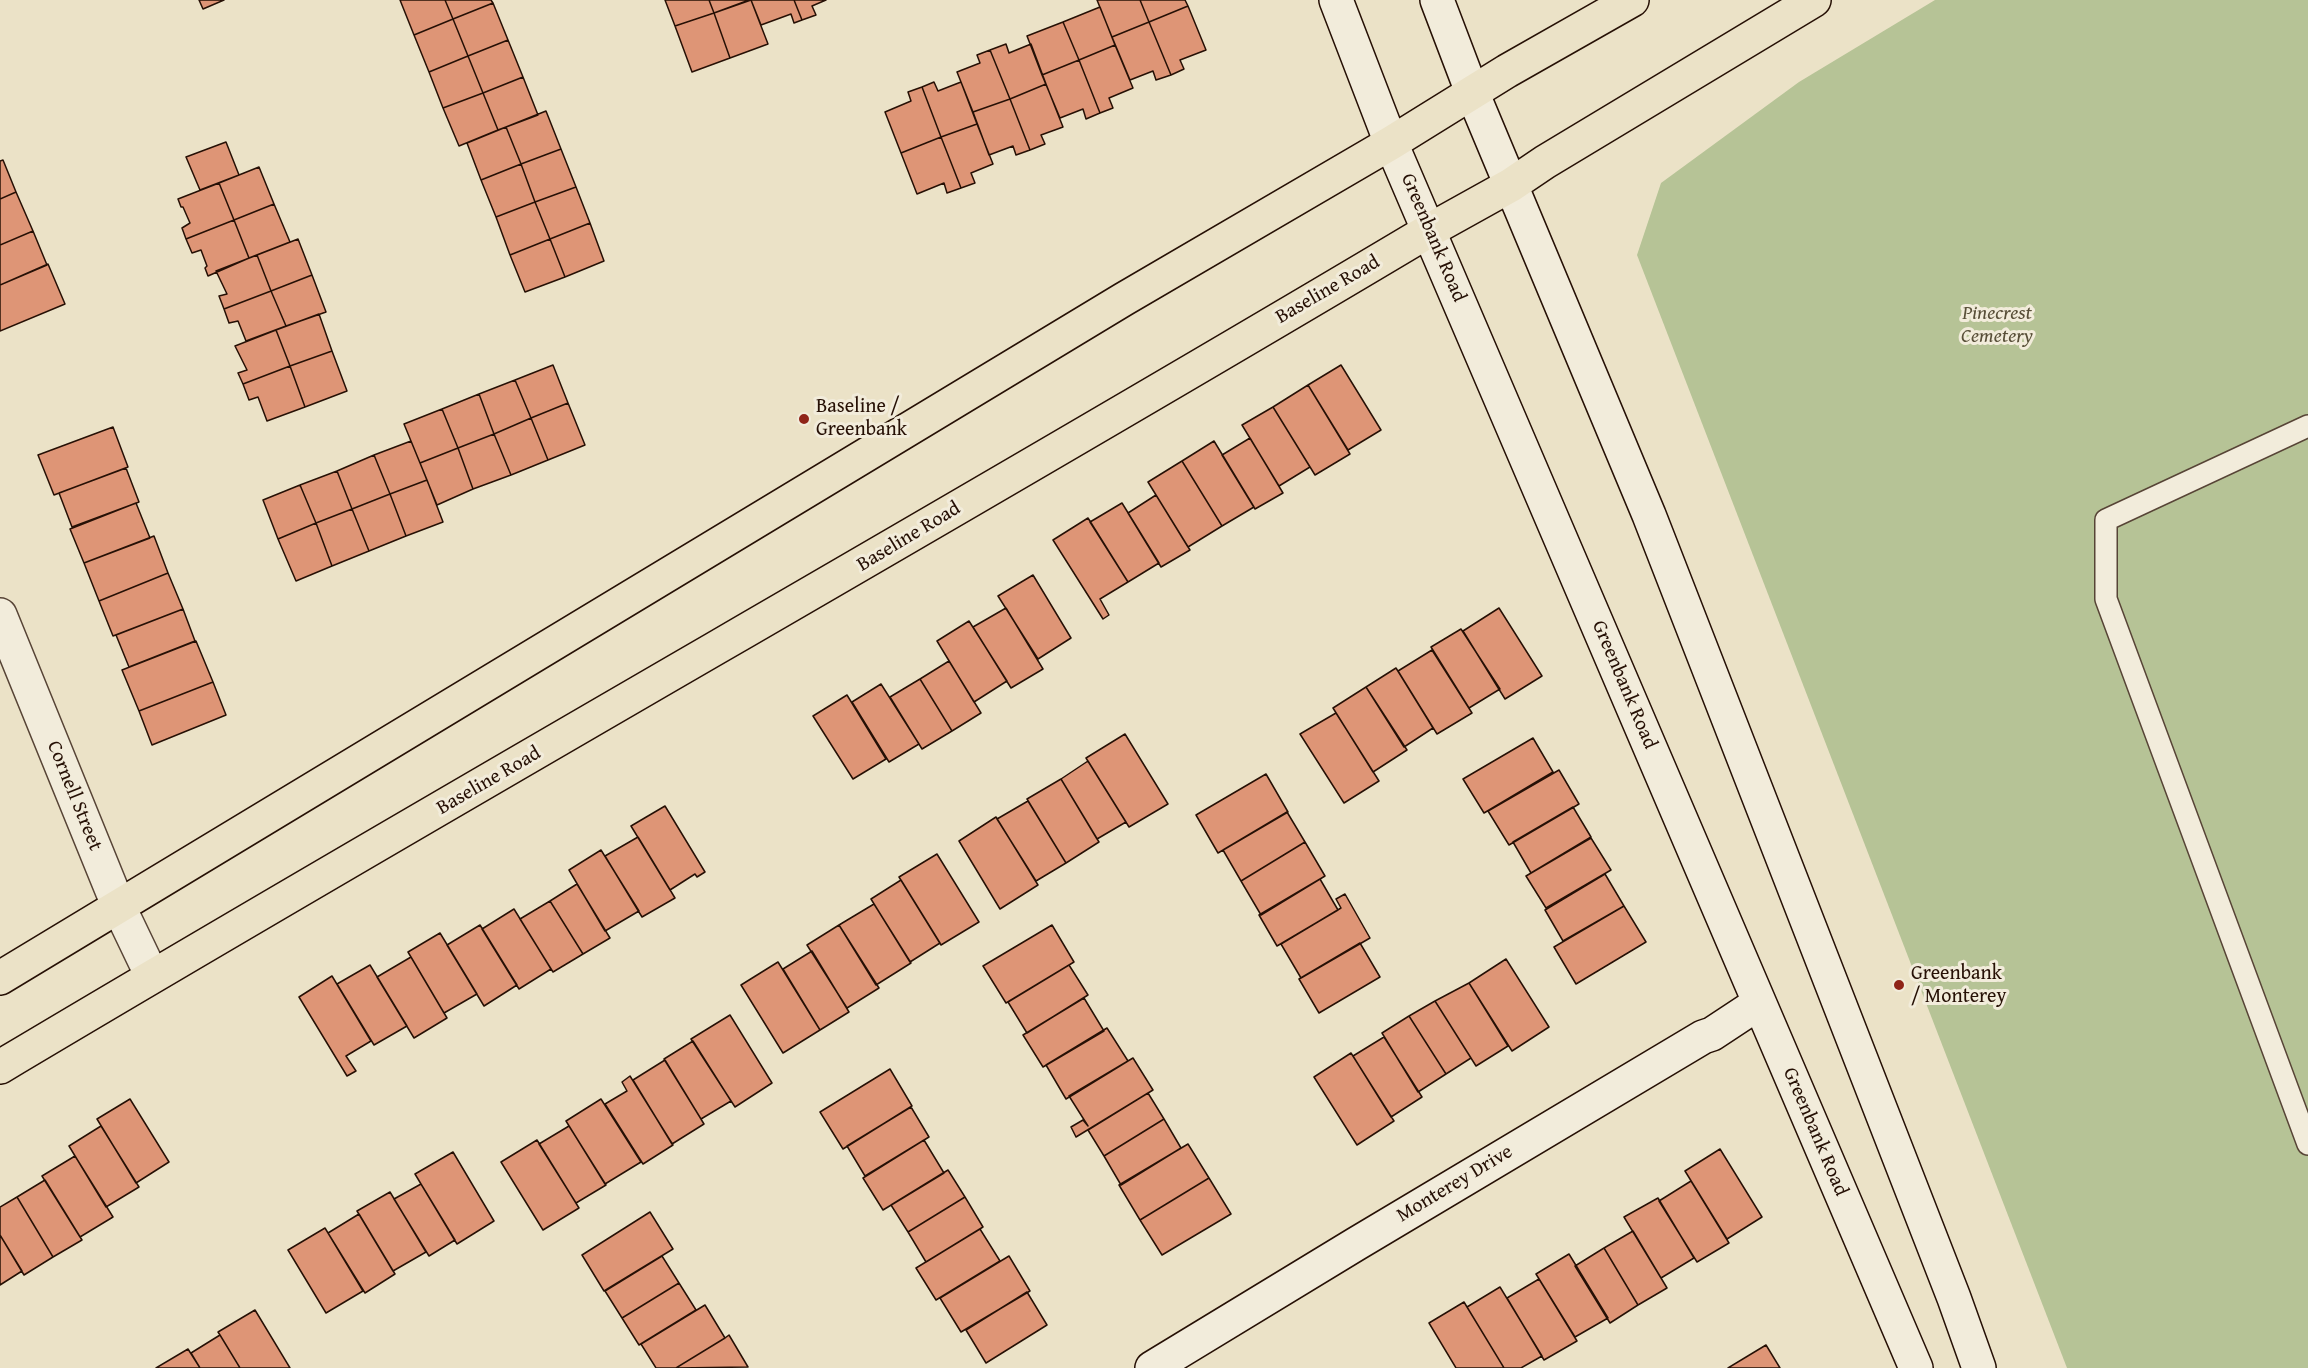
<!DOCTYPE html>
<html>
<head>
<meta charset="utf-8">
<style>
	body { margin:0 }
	canvas { display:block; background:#ebe2c7 }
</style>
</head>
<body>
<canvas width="2308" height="1368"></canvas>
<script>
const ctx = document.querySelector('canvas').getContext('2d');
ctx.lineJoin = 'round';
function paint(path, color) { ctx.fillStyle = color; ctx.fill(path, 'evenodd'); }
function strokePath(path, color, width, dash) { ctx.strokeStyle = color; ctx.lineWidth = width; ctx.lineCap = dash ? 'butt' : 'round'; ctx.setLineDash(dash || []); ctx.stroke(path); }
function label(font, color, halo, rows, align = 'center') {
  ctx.font = font + ' "Gentium Book Plus",serif'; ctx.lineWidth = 6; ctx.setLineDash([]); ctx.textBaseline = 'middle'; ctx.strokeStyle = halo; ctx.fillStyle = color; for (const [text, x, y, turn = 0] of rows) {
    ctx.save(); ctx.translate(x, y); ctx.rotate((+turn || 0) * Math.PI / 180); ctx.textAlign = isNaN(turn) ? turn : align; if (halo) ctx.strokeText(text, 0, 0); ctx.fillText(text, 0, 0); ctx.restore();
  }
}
const green = new Path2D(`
	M1935,0h373v1368h-241l-430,-1113 24,-72 138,-101z`);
const building = new Path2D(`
	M199,0h25l-21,9z
	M400,0h45l8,19 -39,16z
	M445,0h46l2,3 -40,16z
	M665,0h44l5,13 -39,13z
	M709,0h40l-35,13z
	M751,0l17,44 -38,14 -16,-45z
	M751,0h43l8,20 -8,3 -3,-9 -30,11z
	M794,0h32l-14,6 4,9 -14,5z
	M1097,0h43l9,22 -37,15z
	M1140,0h45l3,6 -39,16z
	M493,3l15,37 -40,16 -15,-37z
	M1188,6l18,44 -26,10 4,9 -13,6 -22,-53z
	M1100,7l15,38 -36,15 -16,-38z
	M714,13l16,45 -38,14 -17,-46z
	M453,19l15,37 -39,16 -15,-37z
	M1063,22l16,38 -37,15 -15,-39z
	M1149,22l22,53 -15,5 -3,-9 -23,9 -18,-43z
	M508,40l15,37 -40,16 -15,-37z
	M1006,44l3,9 22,-9 15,40 -36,15 -20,-49z
	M1115,45l18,43 -24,10 4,10 -13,5 -21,-53z
	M990,50l20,49 -37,13 -16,-40 23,-9 -3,-8z
	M468,56l15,37 -40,15 -14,-36z
	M1079,60l21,53 -14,6 -3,-10 -23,9 -18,-43z
	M523,77l15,38 -40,15 -15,-37z
	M934,82l4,9 23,-9 16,42 -36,13 -19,-50z
	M1046,84l17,43 -22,8 4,9 -15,6 -20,-51z
	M922,87l19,50 -40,16 -16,-41 26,-11 -3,-9z
	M483,93l15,37 -39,16 -16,-38z
	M1010,99l20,51 -14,5 -3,-9 -24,9 -16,-43z
	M546,111l15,38 -40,15 -15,-37z
	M977,124l16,40 -22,9 4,10 -14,5 -20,-51z
	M506,127l15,37 -40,16 -14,-37z
	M941,137l20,51 -14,5 -3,-10 -27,11 -16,-41z
	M226,142l13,33 -39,15 -14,-33z
	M561,149l15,38 -41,15 -14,-38z
	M3,160l13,32 -16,7v-38z
	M521,164l14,38 -39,15 -15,-37z
	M259,167l15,37 -40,16 -15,-37z
	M219,183l15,37 -48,19 -4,-11 8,-5 -7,-16h-2l-3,-8z
	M576,187l14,36 -40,16 -15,-37z
	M16,192l17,39 -33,14v-46z
	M535,202l15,37 -40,16 -14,-38z
	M274,204l16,38 -41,16 -15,-38z
	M234,220l15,38 -41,18 -3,-8 2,-2 -6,-16 -9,3 -6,-14z
	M590,223l14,38 -39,16 -15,-38z
	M33,231l14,34 -47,20v-40z
	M298,239l14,36 -41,16 -14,-36z
	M550,239l15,38 -40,15 -15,-37z
	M257,255l14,36 -47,18 -5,-13 8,-2 -11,-23z
	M48,264l17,40 -65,27v-46z
	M312,275l14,37 -40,14 -15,-35z
	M271,291l15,35 -40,15 -8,-20 -9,2 -5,-14z
	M319,314l13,37 -42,15 -14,-36z
	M276,330l14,36 -47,18 -5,-11 9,-3 -12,-24z
	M332,351l15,40 -42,16 -15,-41z
	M553,365l15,38 -37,15 -16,-38z
	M1341,365l40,65 -33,20 -40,-65z
	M290,366l15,41 -38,14 -9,-24 -9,3 -6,-16z
	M515,380l16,38 -37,16 -15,-40z
	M1308,385l42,69 -35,21 -42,-68z
	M479,394l15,40 -36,14 -16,-39z
	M568,403l17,42 -37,15 -17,-42z
	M1273,407l37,60 -31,19 -37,-61z
	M442,409l16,39 -38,15 -16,-39z
	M531,418l17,42 -37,15 -17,-41z
	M113,427l15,40 -74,28 -16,-40z
	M494,434l17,41 -38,14 -15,-41z
	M1250,438l33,55 -28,16 -33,-54z
	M411,441l16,39 -37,14 -16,-39z
	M1214,441l40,66 -32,19 -40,-65z
	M458,448l15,41 -36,16 -17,-42z
	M374,455l16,39 -38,15 -15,-38z
	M1182,461l40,65 -34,21 -40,-65z
	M126,468l13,34 -67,25 -13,-34z
	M337,471l15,38 -36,14 -16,-38z
	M427,480l16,42 -37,14 -16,-42z
	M300,485l16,38 -38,16 -15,-39z
	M390,494l16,42 -37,15 -17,-42z
	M1156,495l34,55 -29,17 -33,-54z
	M136,503l14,35 -66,25 -14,-34z
	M1122,503l37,60 -31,19 -38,-60z
	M352,509l17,42 -37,15 -16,-43z
	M1088,518l40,64 -28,17 9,16 -6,4 -50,-79z
	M316,523l16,43 -36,15 -18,-42z
	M154,536l14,37 -69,28 -15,-38z
	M168,573l15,36 -70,27 -14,-35z
	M1033,575l38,63 -33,21 -40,-63z
	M1006,608l37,61 -32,19 -38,-61z
	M1499,608l43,68 -37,23 -42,-68z
	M183,609l12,32 -66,26 -13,-32z
	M969,621l38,60 -33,21 -37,-61z
	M1461,629l39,60 -31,19 -38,-61z
	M196,641l17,41 -74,29 -17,-41z
	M1432,650l40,63 -35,21 -39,-63z
	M949,661l32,52 -29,18 -32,-52z
	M1396,668l37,60 -29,19 -38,-60z
	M920,679l32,52 -30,18 -32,-52z
	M213,682l13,33 -74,30 -13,-34z
	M881,684l38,60 -30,18 -37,-60z
	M1366,687l41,63 -34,22 -40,-64z
	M847,695l39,64 -33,20 -40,-63z
	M1336,713l43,68 -35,22 -44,-69z
	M1125,734l43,70 -39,23 -43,-69z
	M1533,738l20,34 -69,41 -21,-34z
	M1088,761l38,61 -29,17 -36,-60z
	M1559,770l20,34 -70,41 -21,-34z
	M1266,774l22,38 -70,41 -22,-38z
	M1061,779l38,63 -33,21 -39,-64z
	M1028,801l38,62 -30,18 -39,-62z
	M665,806l40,66 -8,5 -2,-3 -25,16 -39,-64z
	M1573,807l18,30 -60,36 -18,-31z
	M1287,812l18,30 -64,39 -18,-31z
	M996,817l42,68 -38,24 -41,-68z
	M638,837l37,61 -33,19 -37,-61z
	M1591,838l20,32 -65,38 -20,-32z
	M1305,842l20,34 -64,39 -20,-34z
	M601,850l38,61 -34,20 -36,-61z
	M937,854l42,68 -38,23 -42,-68z
	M1605,874l19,32 -61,35 -18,-31z
	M1320,879l18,31 -61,36 -18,-31z
	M901,880l39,63 -30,19 -39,-63z
	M577,884l33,54 -27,16 -33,-53z
	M1345,894l25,44 -69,40 -20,-34 60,-36 -5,-9z
	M550,901l33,53 -30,18 -33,-53z
	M874,904l37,59 -35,22 -37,-60z
	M1624,906l22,36 -70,42 -22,-37z
	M514,909l37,60 -32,20 -37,-60z
	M480,925l37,60 -33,21 -37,-61z
	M839,925l40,63 -32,20 -40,-63z
	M1052,925l22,37 -68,41 -23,-37z
	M440,933l37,61 -33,19 -36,-61z
	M1360,943l20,34 -61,36 -20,-34z
	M812,951l37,61 -29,18 -37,-61z
	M411,957l36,61 -33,20 -37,-61z
	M1506,959l43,68 -37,24 -43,-68z
	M778,962l42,68 -37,23 -42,-68z
	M370,965l37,61 -33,19 -37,-61z
	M1069,965l19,30 -61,38 -19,-31z
	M332,976l39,65 -25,15 10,15 -9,5 -48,-79z
	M1469,983l39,63 -32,20 -41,-65z
	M1084,998l20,33 -61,36 -20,-32z
	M1435,1001l36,57 -25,16 -37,-58z
	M730,1015l42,68 -37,24 -44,-68z
	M1409,1016l37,58 -28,18 -36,-59z
	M1107,1028l21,33 -62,38 -20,-34z
	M1384,1037l38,60 -31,20 -38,-61z
	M693,1041l38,60 -30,18 -37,-60z
	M1351,1053l43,68 -37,24 -43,-68z
	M1133,1058l20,32 -77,47 -5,-10 12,-7 5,6 -19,-30z
	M665,1060l39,64 -32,20 -39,-64z
	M890,1069l22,37 -69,43 -23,-37z
	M630,1076l43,69 -30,19 -38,-60 22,-13 -5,-9z
	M1148,1093l16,26 -60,37 -16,-26z
	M130,1099l39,63 -33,21 -39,-64z
	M601,1099l40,63 -36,22 -39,-63z
	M911,1107l18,30 -64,39 -18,-30z
	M1164,1119l17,29 -60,37 -17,-29z
	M101,1126l38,61 -33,20 -37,-61z
	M569,1126l37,59 -30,18 -37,-59z
	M537,1140l42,68 -36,22 -42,-68z
	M924,1140l20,33 -61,37 -20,-32z
	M1188,1144l21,34 -69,42 -21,-35z
	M1720,1149l42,68 -35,22 -42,-68z
	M453,1152l41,69 -37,23 -42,-70z
	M75,1156l38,61 -33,20 -38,-61z
	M948,1170l17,27 -57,35 -17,-27z
	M1209,1178l22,36 -69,41 -22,-35z
	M45,1180l37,60 -29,17 -36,-60z
	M1691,1181l38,62 -32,19 -38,-61z
	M421,1184l34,56 -26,16 -35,-57z
	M390,1192l36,60 -33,19 -36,-60z
	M17,1197l36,60 -29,18 -24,-40v-28z
	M965,1197l18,30 -57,35 -18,-30z
	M1658,1198l36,60 -33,20 -37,-61z
	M650,1212l23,37 -69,42 -22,-36z
	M359,1214l36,60 -30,19 -37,-60z
	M325,1228l38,63 -37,22 -38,-63z
	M980,1229l20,32 -64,39 -20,-32z
	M1633,1231l34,57 -29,17 -34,-57z
	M0,1235l22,36 -22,14z
	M1604,1248l34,57 -28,18 -35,-57z
	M1569,1254l39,64 -33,19 -39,-63z
	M662,1256l17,27 -57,35 -17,-27z
	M1009,1256l21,35 -69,41 -21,-34z
	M1539,1279l38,62 -33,19 -37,-62z
	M679,1283l17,27 -57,35 -17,-27z
	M1500,1287l42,69 -21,12h-17l-37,-61z
	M1027,1292l20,33 -61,38 -20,-33z
	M1464,1302l3,5 37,61h-48l-27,-45z
	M705,1305l20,33 -49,30h-20l-15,-24z
	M255,1310l35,58h-50l-20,-33 -2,-3z
	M220,1335l20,33h-40l-9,-15z
	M729,1335l19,32 -72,1 49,-30z
	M1766,1345l14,23h-52z
	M188,1349l12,19h-44z`);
const lane = new Path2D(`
	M2308,426l-202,94v79l202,545`);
const street = new Path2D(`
	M0,615l118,290 34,71`);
const secondary = new Path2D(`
	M1336,0l55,143 525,1225
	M1437,0l35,92 177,423 305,783 25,70
	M1152,1368l204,-124 347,-207 9,-3 47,-31`);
const primary = new Path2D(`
	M0,978l1124,-679 267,-156 116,-72 125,-71
	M0,1067c474,-283 956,-554 1430,-837l81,-45 34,-23 269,-162`);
const markers = [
	[804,419,6,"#8f2418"],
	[1899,985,6,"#8f2418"]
];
const streetNames = [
	["Greenbank Road",1433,238,67],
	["Baseline Road",1328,290,-30],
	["Baseline Road",909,537,-31],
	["Greenbank Road",1624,685,67],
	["Baseline Road",489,781,-30],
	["Cornell Street",74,796,68],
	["Greenbank Road",1815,1132,67],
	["Monterey Drive",1455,1184,-31]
];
const parkNames = [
	["Pinecrest",1997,314],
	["Cemetery",1997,337]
];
const poiNames = [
	["Baseline /",816,407],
	["Greenbank",816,430],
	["Greenbank",1911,974],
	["/ Monterey",1911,997]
];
paint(green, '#b6c396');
paint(building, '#de9576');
strokePath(building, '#261005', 1.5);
strokePath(lane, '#574436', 24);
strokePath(street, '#574436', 36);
strokePath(secondary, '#261005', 36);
strokePath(primary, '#261005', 36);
strokePath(lane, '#f2ecdb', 21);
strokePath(street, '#f2ecdb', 33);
strokePath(secondary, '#f2ecdb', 33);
strokePath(primary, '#ebe2c7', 33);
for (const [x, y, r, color] of markers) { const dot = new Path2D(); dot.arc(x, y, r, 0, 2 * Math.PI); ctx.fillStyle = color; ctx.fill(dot); strokePath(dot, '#f2ecdb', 2); }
label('20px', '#261005', '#f2ecdb', streetNames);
label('italic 20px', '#584f38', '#f2ecdb', parkNames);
label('20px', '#261005', '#f2ecdb', poiNames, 'left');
</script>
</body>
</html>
